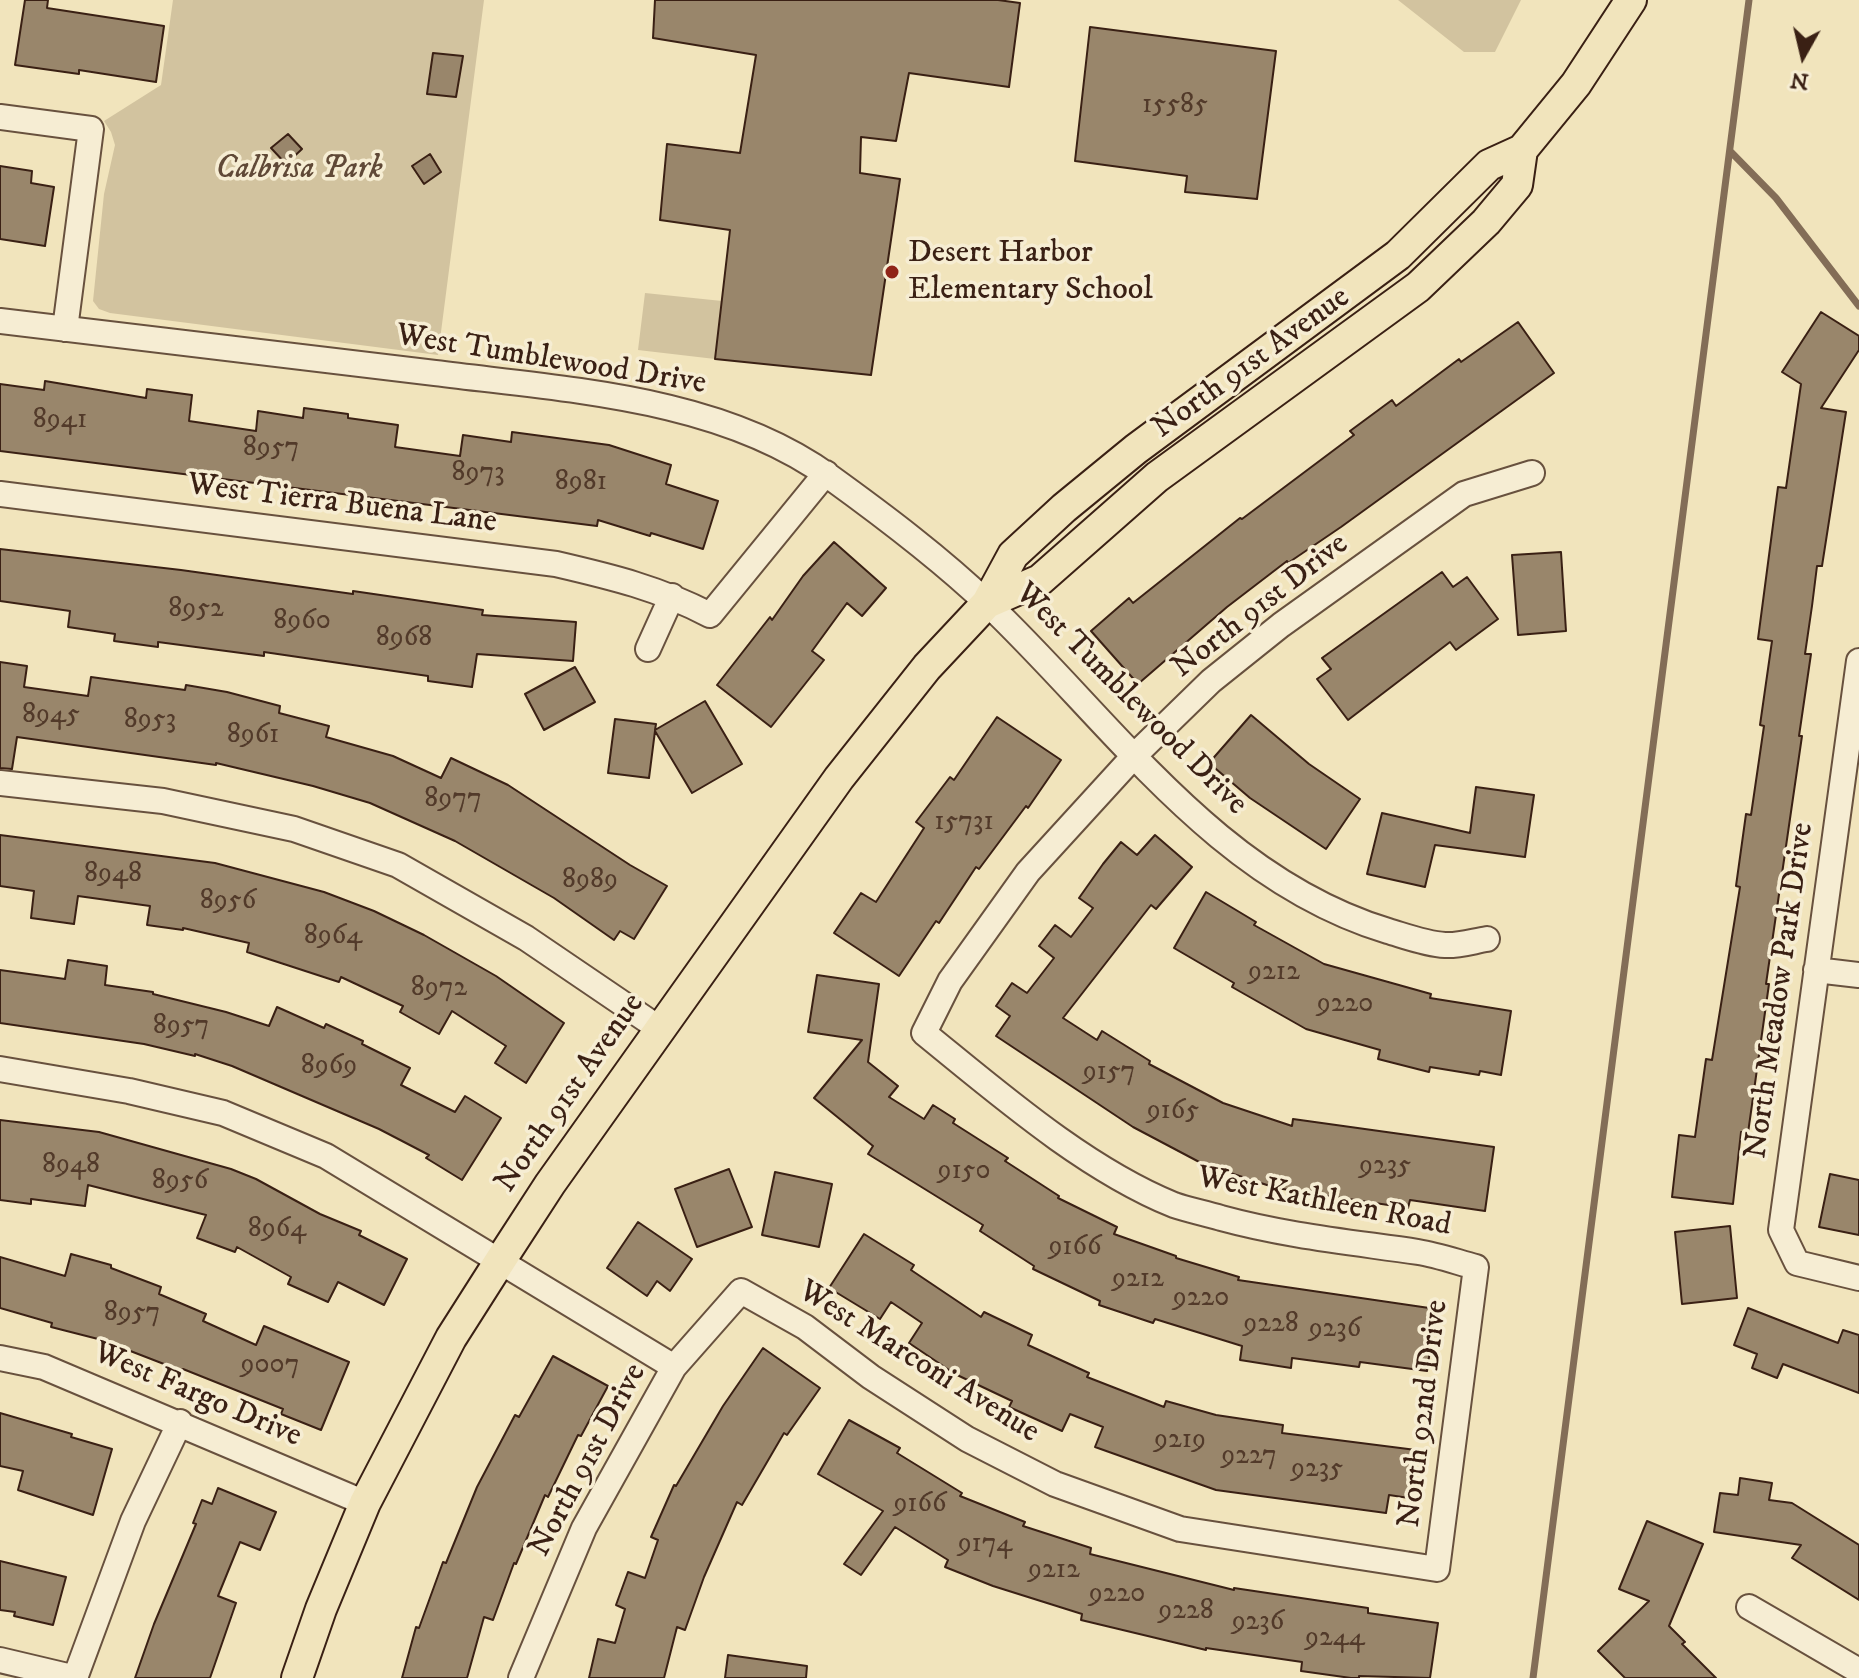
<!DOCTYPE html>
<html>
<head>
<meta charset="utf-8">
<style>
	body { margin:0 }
	#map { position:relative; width:1859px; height:1678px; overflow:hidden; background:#f1e4bc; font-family:"IM FELL DW Pica",serif }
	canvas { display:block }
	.north { position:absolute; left:1763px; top:16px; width:80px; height:80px; -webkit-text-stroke:6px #f6edd3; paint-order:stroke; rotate:188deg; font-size:22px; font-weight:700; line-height:32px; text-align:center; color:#3a2014 }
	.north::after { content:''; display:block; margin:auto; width:28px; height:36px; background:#3a2014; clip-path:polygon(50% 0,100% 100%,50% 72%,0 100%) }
</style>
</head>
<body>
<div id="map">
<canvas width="1859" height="1678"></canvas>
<div class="north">N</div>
</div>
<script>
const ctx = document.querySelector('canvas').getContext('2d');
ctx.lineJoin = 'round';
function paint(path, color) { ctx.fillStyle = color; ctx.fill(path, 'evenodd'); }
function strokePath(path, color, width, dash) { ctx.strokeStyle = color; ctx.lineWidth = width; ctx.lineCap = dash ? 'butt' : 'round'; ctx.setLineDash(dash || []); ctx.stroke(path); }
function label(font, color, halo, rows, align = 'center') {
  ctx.font = font + ' "IM FELL DW Pica",serif'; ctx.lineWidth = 7; ctx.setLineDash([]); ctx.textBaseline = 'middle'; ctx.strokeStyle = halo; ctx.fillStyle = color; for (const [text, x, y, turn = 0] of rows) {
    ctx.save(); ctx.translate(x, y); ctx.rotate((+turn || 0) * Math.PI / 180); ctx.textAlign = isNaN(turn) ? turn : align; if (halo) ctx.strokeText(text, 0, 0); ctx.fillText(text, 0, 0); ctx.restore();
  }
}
const green = new Path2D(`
	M173,0h311l-46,355 -328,-42 -11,-4 -6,-8 11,-107 11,-49 -4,-13 -7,-11 57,-36z
	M1398,0h123l-26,52h-31z
	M645,293l77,8 -7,58 -77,-9z`);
const stream = new Path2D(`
	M1730,151l46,47 83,108
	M1533,1678l216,-1678`);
const building = new Path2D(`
	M25,0h23l-1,8 117,18 -8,56 -77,-12v4l-64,-9z
	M655,0h343l22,3 -11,84 -100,-14 -13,68 -35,-4 -1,36 40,6 -29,196 -156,-16 15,-129 -70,-10 7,-76 73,9 16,-98 -103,-17z
	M1090,27l186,24 -19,148 -72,-7 2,-16 -112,-15z
	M433,53l30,3 -7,41 -29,-3z
	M288,134l14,15 -16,15 -15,-16z
	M430,154l11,18 -17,12 -12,-18z
	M0,166l32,5 -1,12 23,4 -9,59 -45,-7z
	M1821,312l38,24v14l-38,58 25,4 -24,154h-5l-5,40 -7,48h6l-12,82h3l-36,248h3l-21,149 -7,-1 -8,72 -61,-7 7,-62 16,2 11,-78 6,1 28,-173 -4,-1 10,-72 5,1 13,-89 -4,-1 12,-84 -14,-2 20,-152 8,1 15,-104 -19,-12z
	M1518,322l36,51 -213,154 -53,36 -1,-2 -60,46 -89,77 -47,-53 38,-33 4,5 107,-85 2,1 112,-84 -4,-4 42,-31 4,6 63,-47 2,3z
	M45,381l101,17 1,-9 45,6 -3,26 67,10 2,-20 45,7 1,-10 44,6v4l50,7 -3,22 65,9 3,-21 48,7 1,-10 97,13 62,20 -5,19 52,17 -15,48 -52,-16 -1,3 -52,-16 -1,6 -597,-75v-67l44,6z
	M834,542l52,46 -24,28 -15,-13 -35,48 12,9 -53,67 -54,-42 53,-68 2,3 31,-44z
	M0,549l181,21 172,24v-3l130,19 -1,5 94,7 -3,39 -96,-7 -5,33 -44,-6v-5l-164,-24v4l-106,-14v5l-44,-6 1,-7 -47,-7 2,-16 -70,-10z
	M1561,552l5,79 -48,4 -6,-80z
	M1442,572l11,15 14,-10 31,42 -42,31 -6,-8 -102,78 -31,-41 14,-10 -9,-11z
	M0,662l27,4 -3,21 64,9 3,-19 94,13 1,-5 41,7 53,14 -1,7 50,13 -3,11 67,19 48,22 10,-20 57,27 122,80 37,21 -33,53 -14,-8 -6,9 -60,-42 -99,-57 -85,-38 -57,-17 -97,-23v2l-199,-28 -5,32 -12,-1z
	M575,667l20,35 -51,28 -19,-36z
	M705,701l37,63 -50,29 -37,-62 -6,47 -41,-5 7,-54 41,5 -1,6z
	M1251,715l58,49 51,35 -34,50 -76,-51 -41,-35z
	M997,717l64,43 -33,48 -2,-2 -47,63 -3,-2 -37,56 -3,-2 -37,55 -65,-43 27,-40 15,9 48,-74 -8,-6 34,-45 4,3z
	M1476,787l58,8 -9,62 -90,-12 -10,42 -58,-13 15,-61 88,20z
	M0,835l215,28 109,29 50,19 50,24 72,41 68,47 -38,60 -31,-20 11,-17 -54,-35 -13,23 -39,-22 3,-6 -62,-29 -2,5 -92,-30 2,-9 -66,-15v2l-36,-5 3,-19 -72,-10 -4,28 -43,-6 3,-27 -34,-5z
	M1155,835l37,32 -36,42 -5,-4 -88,113 34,22 5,-9 48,30 -1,3 74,39 69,23 1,-7 201,28 -9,64 -75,-11 -2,8 -132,-20 -73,-24 -70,-37 -137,-91 14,-20 -14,-10 16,-23 15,10 27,-35 -15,-12 16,-21 16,12 22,-29 -14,-10 24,-34 18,-22 16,13z
	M1206,892l50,30 -2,3 70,39 107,30 -1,4 81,13 -10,64 -21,-4 -1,4 -49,-8 -1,5 -51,-13 2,-9 -74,-21 -74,-42 2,-4 -60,-35z
	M68,960l39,6 -2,19 48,7v2l73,18 43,14 8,-19 47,21 2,-4 37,17 -1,3 48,24 -9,17 54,27 10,-16 36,22 -39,62 -36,-22 3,-3 -50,-26 -147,-63 -37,-12v2l-51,-12 -144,-21v-53l65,9z
	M817,975l62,9 -11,78 30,24 -9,11 35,22 9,-14 22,14 -2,4 55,35 -3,3 54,35 -1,2 59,29 -3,7 62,22v2l63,19 -1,3 198,29 -9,62 -67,-9 -1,5 -67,-9 -1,10 -51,-8 2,-14 -87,-27 -2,4 -54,-18 1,-4 -67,-32 1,-3 -54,-35 3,-6 -115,-71 5,-8 -59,-48 48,-58 -54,-8z
	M0,1120l99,12 132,37 25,10 64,35 41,17 -2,4 48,24 -23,46 -46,-23 -10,20 -40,-18 3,-7 -54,-30 -2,5 -38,-14 9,-23 -118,-30 -3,21 -54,-7v5l-31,-4z
	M729,1169l23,58 -55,20 -22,-58z
	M775,1172l57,12 -13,63 -57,-12z
	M1830,1174l29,6v55l-40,-8z
	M638,1222l54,37 -22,32 -13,-10 -10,15 -40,-28z
	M1730,1226l7,72 -55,6 -7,-72z
	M864,1234l50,31 -3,5 70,47 3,-5 48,23 -4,10 61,28 -2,4 77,30 2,-6 50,14 67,10 -1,8 134,17 -7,48 -20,-3 -3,18 -170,-23 -121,-43 8,-20 -33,-13 -8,17 -53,-24 3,-6 -57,-27 -46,-31 13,-20 -31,-21 -11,17 -51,-31z
	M71,1254l40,11v3l50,19 -2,7 47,20 -3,7 53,24 8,-19 85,36 -28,68 -40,-16 2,-5 -100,-40 -1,2 -80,-31 -51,-13 1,-4 -52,-15v-51l65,19z
	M1748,1308l90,35 5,-13 16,5v58l-76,-29 -6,14 -25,-10 5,-14 -23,-9z
	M763,1348l57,40 -33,47 -3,-2 -42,72 -5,-3 -33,75 -19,53 -8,-3 -13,51h-75l9,-39 17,4 10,-34 -9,-4 12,-33 17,6 13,-38 -7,-3 23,-52 2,1 47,-80z
	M553,1356l55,30 -27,50 -3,-1 -30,62 -3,-2 -29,69 -2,-1 -21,57 -9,-3 -17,61h-65l14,-51 3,1 24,-66 3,1 31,-76 38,-72 4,2z
	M0,1413l72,21 -1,3 41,12 -19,66 -75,-25 5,-19 -23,-5z
	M849,1420l51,28 -3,5 65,40 -2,3 65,26 -2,4 68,22 -1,6 144,36v-2l134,20v5l70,10 -8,55 -71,-2v2h-8l-50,-7 1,-9 -96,-14v2l-125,-30 1,-6 -89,-28 -48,-19 3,-7 -53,-33 -34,48 -17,-11 39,-53 -65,-37z
	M1740,1478l32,5 -3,17 23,3 67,42v55l-67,-42 9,-13 -87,-13 6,-39 18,2z
	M218,1488l58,24 -16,38 -20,-8 -22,54 18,7 -26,75h-75l19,-54 42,-100 -3,-1 9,-23 10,4z
	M1647,1521l56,23 -34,82 16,16 -3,2 34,34h-91l-27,-27 51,-50 -30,-12z
	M0,1561l66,16 -13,48 -39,-9 1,-4 -15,-2z
	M728,1655l79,11 -1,12h-81z`);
const minor = new Path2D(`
	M0,117l91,12 -26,200
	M0,321c145,17 290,34 435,52 132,17 285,24 395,104 54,39 110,81 158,127 124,118 228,275 400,327 17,5 38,13 57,14 13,1 29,-4 42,-6
	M0,494l556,70c56,13 102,24 154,51l116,-142
	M648,649l24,-53
	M1859,661l-78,569 16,33 62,15
	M0,783l163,18 131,28 104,36 128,73 134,91
	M1816,970l43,5
	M0,1069l129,22 94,22 103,43 348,211
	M0,1358l44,9 321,136
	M1749,1607l110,64
	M0,1660l76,18
	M75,1678l58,-157 47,-99
	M521,1678l63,-150 90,-161 67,-76 64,36 66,50 96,62 88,45 125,45 257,40 39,-302c-19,-5 -39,-12 -58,-15 -68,-10 -131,-16 -197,-34 -16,-5 -33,-8 -47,-13 -89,-36 -176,-112 -250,-172l26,-52 78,-109 106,-116 77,-75 70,-56 183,-131 68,-21`);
const major = new Path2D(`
	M987,603l53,-23 117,-103 261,-190 68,-65 31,-37 5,-35
	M297,1678l24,-69 44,-106 86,-165 49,-77 50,-77 289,-406 88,-111 60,-64 26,-48 51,-47 72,-59 262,-194 91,-90 33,-15 54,-66 55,-84`);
const markers = [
	[892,272,8,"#8f2418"]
];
const numberNames = [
	["15585",1175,106],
	["8941",60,421],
	["8957",271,449],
	["8973",478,474],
	["8981",581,483],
	["8952",196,610],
	["8960",302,622],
	["8968",404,639],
	["8945",51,716],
	["8953",150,721],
	["8961",253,736],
	["8977",453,800],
	["15731",964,823],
	["8948",113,875],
	["8989",590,881],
	["8956",228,902],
	["8964",333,937],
	["9212",1274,973],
	["8972",439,989],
	["9220",1345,1005],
	["8957",181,1027],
	["8969",329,1067],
	["9157",1109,1073],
	["9165",1173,1112],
	["8948",71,1166],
	["9235",1385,1167],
	["9150",964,1172],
	["8956",180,1182],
	["8964",277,1230],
	["9166",1075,1248],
	["9212",1138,1280],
	["9220",1201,1299],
	["8957",132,1314],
	["9228",1271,1325],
	["9236",1335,1330],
	["9007",270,1366],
	["9219",1180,1441],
	["9227",1249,1457],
	["9235",1317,1470],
	["9166",920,1505],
	["9174",985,1545],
	["9212",1054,1571],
	["9220",1117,1595],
	["9228",1186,1612],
	["9236",1258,1623],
	["9244",1335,1639]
];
const parkNames = [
	["Calbrisa Park",299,170]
];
const poiNames = [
	["Desert Harbor",908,254],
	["Elementary School",908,291]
];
const streetNames = [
	["West Tumblewood Drive",551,361,9],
	["North 91st Avenue",1252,364,-36],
	["West Tierra Buena Lane",342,505,7],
	["North 91st Drive",1261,607,-38],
	["West Tumblewood Drive",1130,700,45],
	["North Meadow Park Drive",1781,991,-82],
	["North 91st Avenue",571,1094,-55],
	["West Kathleen Road",1324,1203,11],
	["West Marconi Avenue",918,1363,32],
	["West Fargo Drive",197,1396,23],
	["North 92nd Drive",1425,1414,-83],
	["North 91st Drive",589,1461,-62]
];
paint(green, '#d2c39f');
strokePath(stream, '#836d57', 7);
paint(building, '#99866b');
strokePath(building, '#3a2014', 2);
strokePath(minor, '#68513e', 28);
strokePath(major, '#3a2014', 34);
strokePath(minor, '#f6edd3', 24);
strokePath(major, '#f1e4bc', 30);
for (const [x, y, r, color] of markers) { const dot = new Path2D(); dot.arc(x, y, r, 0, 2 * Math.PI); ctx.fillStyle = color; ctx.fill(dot); strokePath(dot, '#f6edd3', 3); }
label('28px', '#523a2a', null, numberNames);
label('italic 32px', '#604937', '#f6edd3', parkNames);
label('32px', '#3a2014', '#f6edd3', poiNames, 'left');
label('32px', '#3a2014', '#f6edd3', streetNames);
</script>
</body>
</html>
